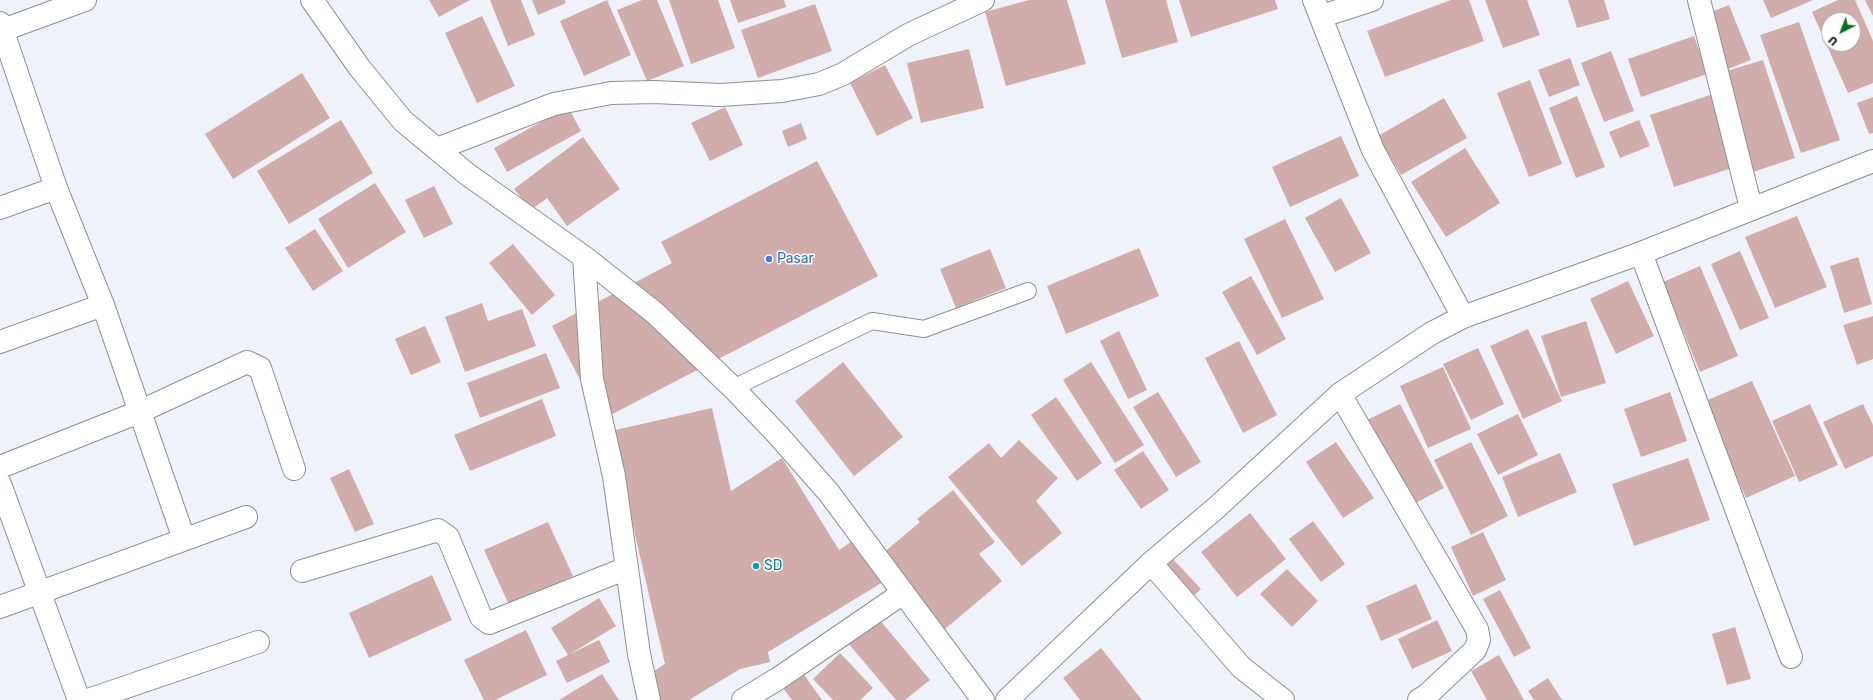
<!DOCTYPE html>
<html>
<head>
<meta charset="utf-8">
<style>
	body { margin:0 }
	#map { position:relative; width:1873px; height:700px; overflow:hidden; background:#eff3f9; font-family:Rubik,sans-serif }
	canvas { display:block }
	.north { position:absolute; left:1821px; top:12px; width:40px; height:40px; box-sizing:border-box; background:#fff; border:1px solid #a3a3a4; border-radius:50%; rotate:222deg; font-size:11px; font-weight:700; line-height:16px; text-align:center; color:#181a1b }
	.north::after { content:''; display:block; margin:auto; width:14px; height:18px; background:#097020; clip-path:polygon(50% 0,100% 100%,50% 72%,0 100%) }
</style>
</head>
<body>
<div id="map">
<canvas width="1873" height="700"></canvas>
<div class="north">U</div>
</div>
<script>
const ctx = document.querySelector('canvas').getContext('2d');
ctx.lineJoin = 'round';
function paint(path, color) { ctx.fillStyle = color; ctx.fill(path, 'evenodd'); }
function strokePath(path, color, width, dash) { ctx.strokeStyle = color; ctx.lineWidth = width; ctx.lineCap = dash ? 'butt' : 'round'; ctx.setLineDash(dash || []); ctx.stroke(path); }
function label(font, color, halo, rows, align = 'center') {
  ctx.font = font + ' Rubik,sans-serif'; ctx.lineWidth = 3; ctx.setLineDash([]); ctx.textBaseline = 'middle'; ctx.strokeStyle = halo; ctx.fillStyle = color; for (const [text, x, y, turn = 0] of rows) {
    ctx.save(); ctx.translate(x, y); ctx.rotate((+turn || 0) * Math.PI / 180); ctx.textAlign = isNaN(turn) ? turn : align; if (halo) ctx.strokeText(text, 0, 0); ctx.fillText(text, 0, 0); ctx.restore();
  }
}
const building = new Path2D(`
	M429,0h41l-31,17z
	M490,0h31l14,35 -27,11z
	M532,0h33l1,3 -28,12z
	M607,0l24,55 -47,21 -24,-55z
	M642,0h15l27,66 -37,15 -30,-71z
	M669,0h49l17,48 -44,16z
	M730,0h54l2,7 -48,16z
	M1029,0h38l19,64 -80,22 -21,-74z
	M1105,0h61l12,42 -56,16z
	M1179,0h96l3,9 -87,28z
	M1451,0h18l15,41 -99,36 -18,-46z
	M1485,0h42l13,35 -37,13z
	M1568,0h36l6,19 -33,9z
	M1763,0h50l-42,18z
	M1838,0h17l18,41v42l-25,10 -36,-81zM1829,20h24v24h-24z
	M1865,0h8v16z
	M815,4l17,47 -74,27 -17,-48z
	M1729,5l22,55 -28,11 -22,-55z
	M482,16l33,70 -38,17 -32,-70z
	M1799,22l41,118 -39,13 -41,-118z
	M1694,36l13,38 -66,23 -13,-38z
	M969,49l15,59 -63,15 -14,-60z
	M1611,51l23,60 -30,11 -23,-59z
	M1570,58l10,27 -31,12 -11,-27z
	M1763,60l32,98 -42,14 -33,-99z
	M885,65l28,53 -36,18 -27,-53z
	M302,73l28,45 -97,61 -28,-45z
	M1530,80l32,84 -33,13 -32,-84z
	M1713,94l25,72 -64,21 -24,-72z
	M1577,96l28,71 -29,11 -27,-70z
	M1873,97v36l-4,1 -12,-31z
	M1444,98l23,40 -66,37 -23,-39z
	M568,107l13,24 -74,41 -13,-24z
	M725,107l18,38 -33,16 -19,-38z
	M341,120l32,53 -84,51 -32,-53z
	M1639,120l11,26 -30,12 -11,-26z
	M801,123l6,16 -19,8 -6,-16z
	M1341,136l18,40 -69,31 -18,-40z
	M583,137l37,52 -53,37 -20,-28 -16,12 -17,-21z
	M1465,148l35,55 -54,34 -35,-55z
	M817,161l61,115 -277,144 -49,-94 120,-63 -11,-21z
	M375,183l31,49 -58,36 -30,-49z
	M434,186l19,38 -29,14 -19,-38z
	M1341,198l30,55 -36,19 -30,-54z
	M1797,216l30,71 -52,21 -30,-71z
	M1285,219l39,80 -42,19 -38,-79z
	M315,229l28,42 -30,20 -28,-43z
	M513,244l42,51 -23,20 -43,-52z
	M1139,248l20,48 -93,38 -19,-48z
	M990,249l16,39 -50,20 -16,-39z
	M1740,251l29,67 -29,12 -29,-66z
	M1858,257l14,47 -28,9 -14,-47z
	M1700,266l38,90 -38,16 -37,-90z
	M1251,276l35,63 -29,16 -35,-63z
	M1628,281l26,55 -38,18 -26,-55z
	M482,303l6,18 34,-12 14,37 -71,26 -20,-55z
	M1873,316v43l-16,6 -14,-40z
	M1586,321l20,62 -45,14 -20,-61z
	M425,326l16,36 -30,13 -16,-36z
	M1528,329l34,72 -39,18 -33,-73z
	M1119,331l28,59 -19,9 -28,-58z
	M1239,341l38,74 -34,18 -38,-75z
	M1478,348l26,56 -33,16 -28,-56z
	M546,353l14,35 -80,30 -13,-35z
	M843,362l60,75 -49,39 -59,-75z
	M1091,362l53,83 -29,18 -52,-83z
	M1443,367l28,62 -43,19 -28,-62z
	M1752,381l43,95 -49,22 -43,-96z
	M1158,392l43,70 -25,15 -43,-70z
	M1670,392l17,49 -46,16 -17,-48z
	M1056,397l46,66 -25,18 -46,-66z
	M542,399l14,37 -86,35 -16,-36z
	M1400,404l44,84 -34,18 -43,-86z
	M1810,404l28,61 -39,17 -27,-61z
	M1863,404l10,21v31l-28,13 -22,-47z
	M712,408l19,83 51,-33 57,92 12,-8 32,40 -115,70 2,10 -30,7 -51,31h-34l-13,-21 23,-15 -54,-233z
	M1518,414l20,41 -40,20 -21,-41z
	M1019,440l39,38 -22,23 26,32 -40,33 -74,-89 41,-34 12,15z
	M1336,442l38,56 -31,20 -37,-56z
	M1471,442l37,74 -37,19 -37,-75z
	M1143,451l26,39 -28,19 -27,-39z
	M1560,453l17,39 -59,25 -16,-40z
	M1688,458l22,62 -76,26 -22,-62z
	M349,469l25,55 -19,8 -25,-54z
	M953,490l42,52 -16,12 23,27 -57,48 -63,-75 38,-32 -3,-3z
	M1250,513l36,46 -49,38 -36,-45z
	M1313,521l32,43 -24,18 -32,-43z
	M548,522l25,54 -64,29 -25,-55z
	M1483,532l23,48 -33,16 -22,-49z
	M1173,559l28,30 -13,12 -27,-30z
	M1287,569l31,32 -26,26 -32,-33z
	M432,575l20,45 -83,38 -20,-45z
	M1416,584l16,35 -51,22 -15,-35z
	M1500,590l31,58 -17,9 -31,-58z
	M599,598l17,28 -46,28 29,-14 11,22 -43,21 -11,-22 12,-6 -17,-27z
	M878,618l52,62 -25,20h-9l-48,-57z
	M1437,620l15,31 -40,18 -14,-30z
	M1735,627l16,52 -24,6 -15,-51z
	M526,630l21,45 -52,25h-11l-20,-40z
	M1101,648l41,52h-62l-17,-22z
	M840,653l33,35 -13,12h-27l-20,-21z
	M1499,655l25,45h-37l-16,-29z
	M800,669l22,31h-30l-12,-16z
	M602,674l17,26h-60z
	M1548,678l14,22h-28l-6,-9z`);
const service = new Path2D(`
	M733,388l139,-67 52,8 104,-38`);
const minor = new Path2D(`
	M312,0l47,67 44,54 64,53 117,83 71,56 78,75 45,47 51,58 154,207
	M1314,0l59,150 90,167
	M1699,0l52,208
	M1322,16l50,-16
	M0,23l56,165 47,117 81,234
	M3,30l82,-30
	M437,149l117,-45 57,-11 43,-1 66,3 62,-4 37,-7 24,-10 65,-39 75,-35
	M0,208l56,-20
	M1641,253l150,404
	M584,257l8,122 22,97 25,178 10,46
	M0,342l103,-37
	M1340,394l137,235 2,11 -4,10 -48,45 -8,5
	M0,467l139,-55 108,-50 13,6 34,101
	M0,484l79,216
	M1151,563l90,104 42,33
	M302,571l136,-41 10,7 33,80 8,6 138,-55
	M0,607l246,-90
	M88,700l170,-58
	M743,700l36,-22 124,-85`);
const tertiary = new Path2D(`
	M1007,700l144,-137 65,-55 124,-114 92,-61 31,-16 178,-64 232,-92`);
const markers = [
	[769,259,4,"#3f7fe0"],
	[756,566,4,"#0f9aa8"]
];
const shopNames = [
	["Pasar",777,259]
];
const cultureNames = [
	["SD",764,566]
];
paint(building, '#d0adab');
strokePath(service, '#8c9095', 18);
strokePath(minor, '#8c9095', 24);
strokePath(tertiary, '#8c9095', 24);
strokePath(service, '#fff', 16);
strokePath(minor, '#fff', 22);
strokePath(tertiary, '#fff', 22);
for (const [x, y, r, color] of markers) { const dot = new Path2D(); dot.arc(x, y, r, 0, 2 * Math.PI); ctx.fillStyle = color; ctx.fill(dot); strokePath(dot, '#fff', 1.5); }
label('14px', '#366cbe', '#fff', shopNames, 'left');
label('14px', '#0d838f', '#fff', cultureNames, 'left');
</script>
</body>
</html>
